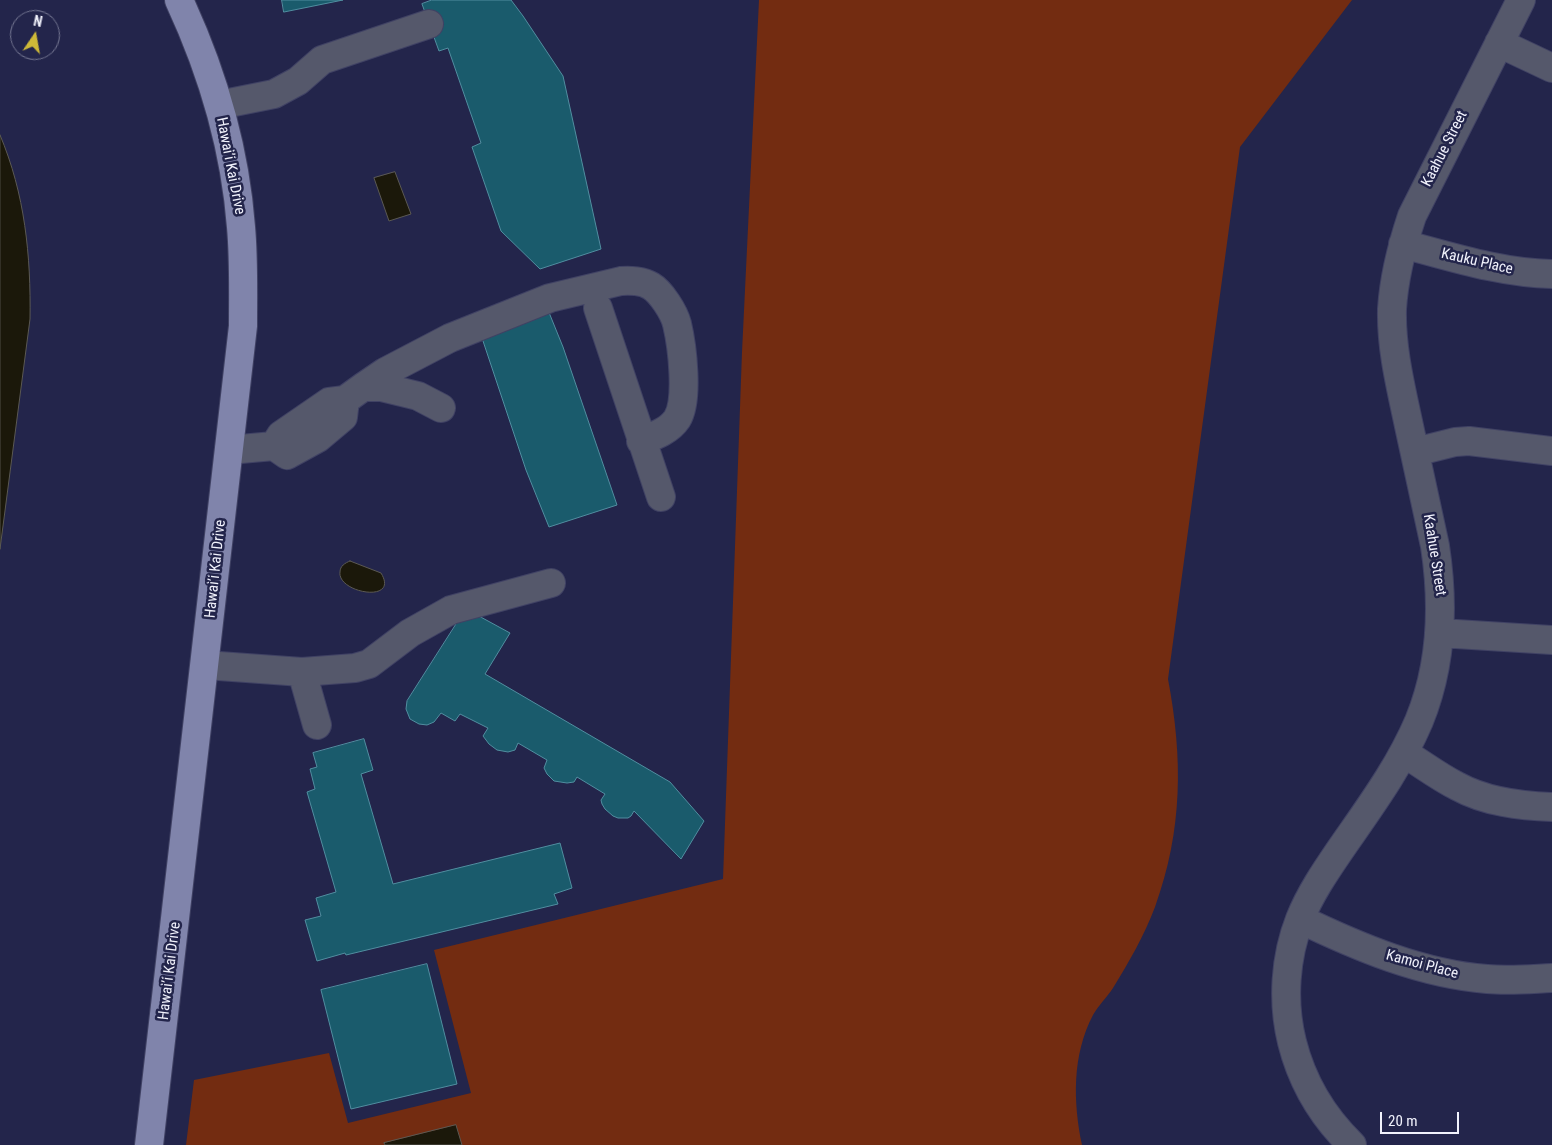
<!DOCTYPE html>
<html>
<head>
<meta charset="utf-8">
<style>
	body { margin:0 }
	#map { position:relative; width:1552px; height:1145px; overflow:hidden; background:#23254b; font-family:"Roboto Condensed",sans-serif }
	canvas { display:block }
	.north { position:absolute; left:10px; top:10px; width:50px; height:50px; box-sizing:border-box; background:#23254b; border:1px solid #757792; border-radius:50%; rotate:12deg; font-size:14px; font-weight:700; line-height:20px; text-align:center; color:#f1f2fc }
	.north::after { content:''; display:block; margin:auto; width:18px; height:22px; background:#ceb938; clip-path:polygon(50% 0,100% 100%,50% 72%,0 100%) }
	.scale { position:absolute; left:1380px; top:1112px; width:79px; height:22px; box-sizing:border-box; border:2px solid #f1f2fc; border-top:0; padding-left:6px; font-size:15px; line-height:18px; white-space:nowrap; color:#f1f2fc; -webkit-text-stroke:4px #23254b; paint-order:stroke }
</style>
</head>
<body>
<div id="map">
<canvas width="1552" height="1145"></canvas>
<div class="north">N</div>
<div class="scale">20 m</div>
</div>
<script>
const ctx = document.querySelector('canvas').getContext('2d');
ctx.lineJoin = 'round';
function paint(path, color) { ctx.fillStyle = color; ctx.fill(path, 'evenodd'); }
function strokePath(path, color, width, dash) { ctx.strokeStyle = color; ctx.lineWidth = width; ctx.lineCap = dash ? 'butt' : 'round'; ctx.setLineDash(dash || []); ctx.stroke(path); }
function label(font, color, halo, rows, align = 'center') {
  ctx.font = font + ' "Roboto Condensed",sans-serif'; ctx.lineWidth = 5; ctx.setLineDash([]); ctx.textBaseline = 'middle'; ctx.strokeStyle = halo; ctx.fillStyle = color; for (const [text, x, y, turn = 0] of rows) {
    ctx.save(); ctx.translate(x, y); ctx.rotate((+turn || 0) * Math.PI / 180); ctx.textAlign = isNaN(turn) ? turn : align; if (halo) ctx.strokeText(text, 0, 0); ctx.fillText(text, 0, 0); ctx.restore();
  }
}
const green = new Path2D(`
	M759,0h593l-112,147 -72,532c15,79 15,151 -13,228 -11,29 -26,55 -42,81 -6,9 -15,18 -20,27 -21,40 -20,87 -11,130h-896l8,-65 135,-27 19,70 123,-30 -37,-143 289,-71 19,-527z`);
const water = new Path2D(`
	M0,135c25,59 31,121 30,184l-30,230z
	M395,172l16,42 -22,7 -15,-43z
	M350,561l31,12c19,31 -44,20 -41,-1 0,-6 5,-9 10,-11z
	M456,1125l6,20h-77l-1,-2z`);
const building = new Path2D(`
	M282,0h61l-59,12z
	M432,0h79l12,16 40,60 38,173 -61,20 -39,-38 -29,-84 9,-4 -33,-95 -9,3 -17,-47z
	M548,310l15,37 54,158 -68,22 -23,-57 -45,-135z
	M466,609l44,24 -25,41 185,108 34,39 -23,38 -47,-48 -3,5 -3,2h-10l-5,-2 -8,-7 -3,-5 -1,-4 4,-6 -28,-17 -3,5 -7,1 -13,-2 -7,-7 -3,-6 3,-8 -29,-17 -3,7 -7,2 -11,-2 -8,-6 -6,-8 5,-8 -28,-14 -5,7 -14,-8 -7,9 -7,3 -8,-1 -9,-5 -4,-10 1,-8z
	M364,739l9,31 -12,4 32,110 167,-41 12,45 -18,6 4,10 -212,51 -1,-2 -28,8 -12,-41 16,-4 -5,-18 20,-6 -29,-100 8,-3 -5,-20 7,-2 -4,-14z
	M427,964l30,120 -106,25 -30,-119z`);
const minor = new Path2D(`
	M1499,43l53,25
	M219,105l55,-11 24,-13 24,-21 107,-36
	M1403,244c49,13 98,29 149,30
	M598,308l63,189
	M363,387l22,-15 65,-34 100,-40 71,-17c9,-1 22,0 30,5 10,6 23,26 26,38 5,21 12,76 0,95 -8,12 -23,17 -36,22
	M274,446l7,-11 48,-33 16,-2 18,-13h18l37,9 23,12
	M229,450l45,-4 13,9 31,-17 25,-21 2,-17
	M1415,452l40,-10 14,-1 83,10
	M1440,633l112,7
	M205,665l97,7 53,-4 14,-4 41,-31 41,-23 100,-27
	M302,672l15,53
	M1404,753c18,11 35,24 53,33 29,16 63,20 95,21
	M1300,919c58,28 122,55 187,60 22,2 43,0 65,-1
	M1352,1145c-30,-29 -50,-63 -60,-103 -10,-40 -7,-85 8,-123 10,-25 25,-47 40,-69 29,-42 59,-82 79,-129 23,-56 25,-116 16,-175 -9,-40 -17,-80 -26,-120 -8,-38 -18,-77 -17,-117 2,-32 10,-63 20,-93l109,-216`);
const major = new Path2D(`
	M149,1145l94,-819c0,-33 1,-66 -2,-99 -6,-79 -29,-156 -62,-227`);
const streetNames = [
	["Kaahue Street",1445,149,-63],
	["Hawai’i Kai Drive",230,166,79],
	["Kauku Place",1477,262,13],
	["Kaahue Street",1434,555,81],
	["Hawai’i Kai Drive",216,569,-84],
	["Kamoi Place",1422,965,15],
	["Hawai’i Kai Drive",170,971,-83]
];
paint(green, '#732c11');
paint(water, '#1b180a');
strokePath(water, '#5b5953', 1);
paint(building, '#1a5b6c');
strokePath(building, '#518ea0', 1);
strokePath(minor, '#404264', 30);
strokePath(major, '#404264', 30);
strokePath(minor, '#55586b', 28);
strokePath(major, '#8084ab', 28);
label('15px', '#f1f2fc', '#23254b', streetNames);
</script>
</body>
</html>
